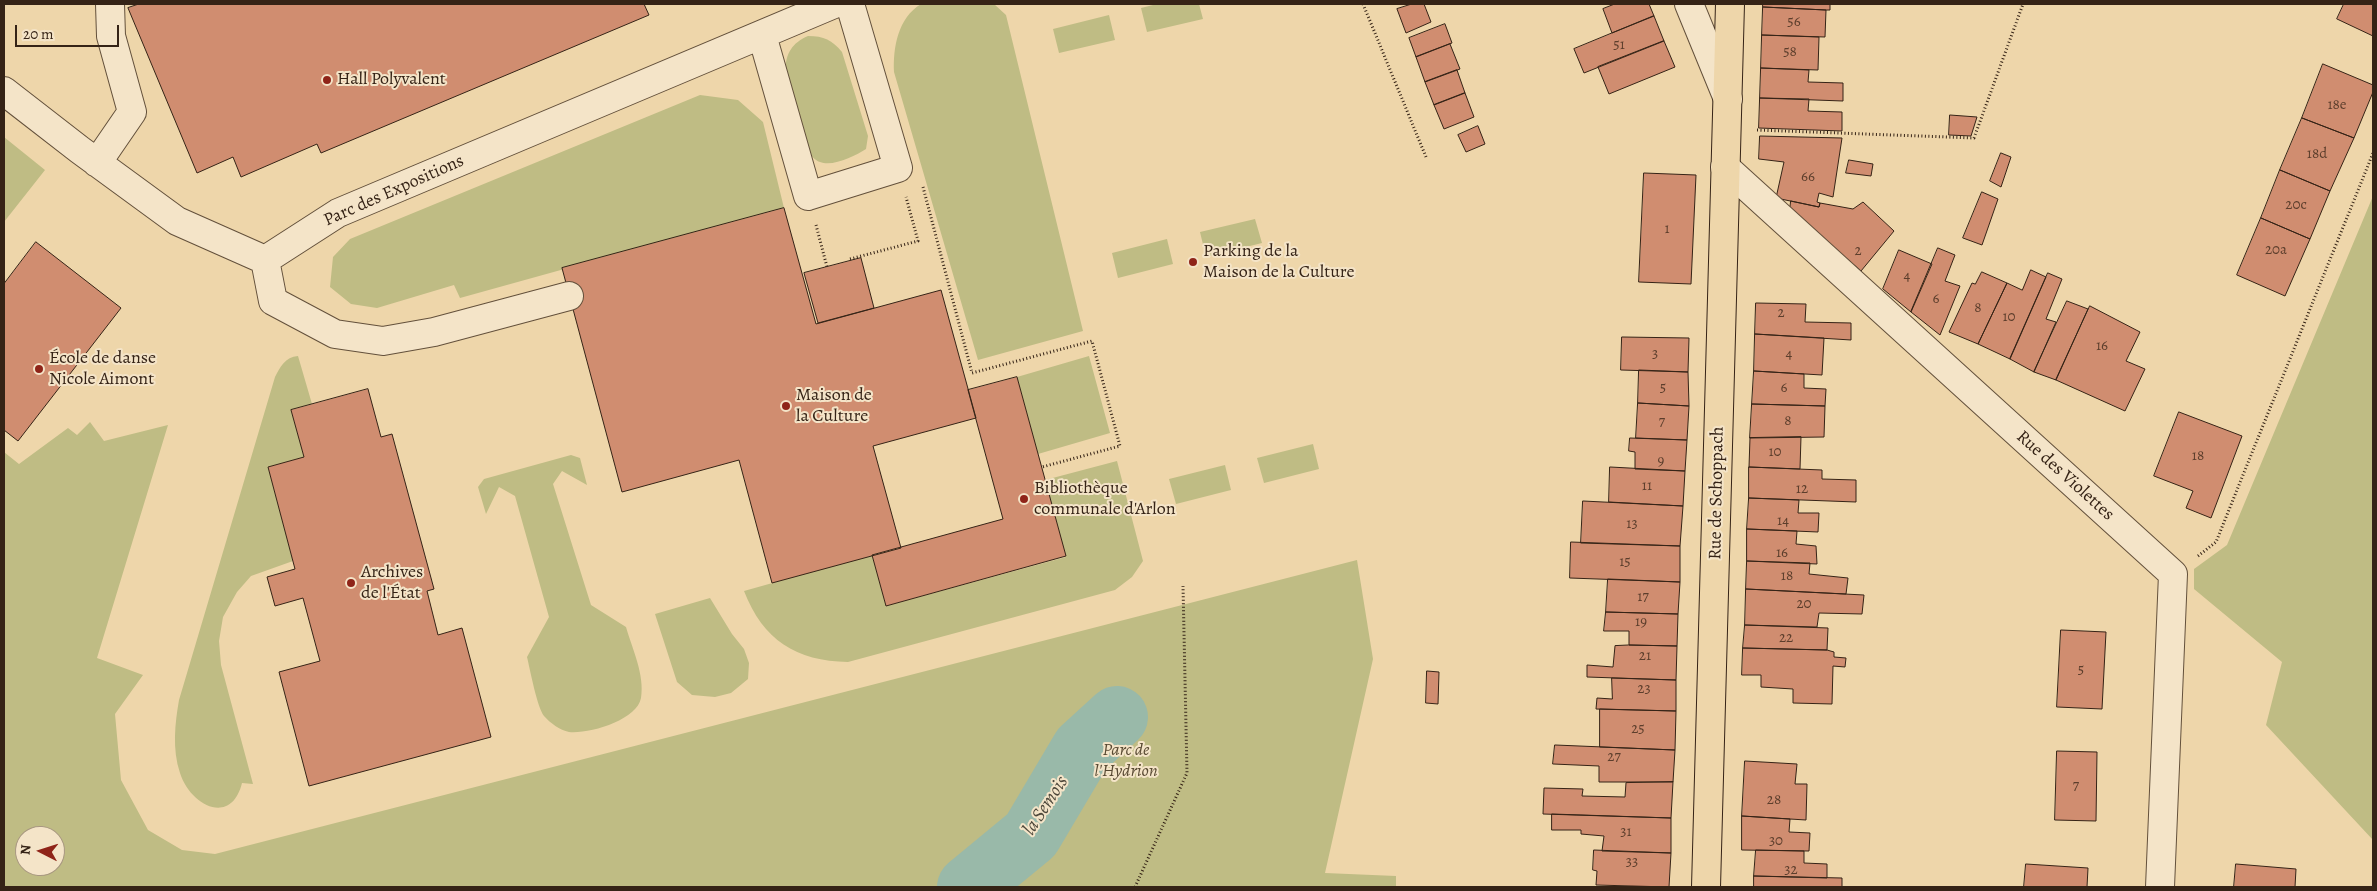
<!DOCTYPE html>
<html>
<head>
<meta charset="utf-8">
<style>
	body { margin:0 }
	#map { position:relative; width:2377px; height:891px; overflow:hidden; background:#eed6aa; font-family:Alegreya,serif }
	canvas { display:block }
	.frame { position:absolute; inset:0; border:5px solid #352316; pointer-events:none }
	.north { position:absolute; left:15px; top:826px; width:50px; height:50px; box-sizing:border-box; background:#f4e4c8; border:1px solid #a89781; border-radius:50%; rotate:275deg; font-size:14px; font-weight:700; line-height:20px; text-align:center; color:#352316 }
	.north::after { content:''; display:block; margin:auto; width:18px; height:22px; background:#8f2418; clip-path:polygon(50% 0,100% 100%,50% 72%,0 100%) }
	.scale { position:absolute; left:15px; top:25px; width:104px; height:22px; box-sizing:border-box; border:2px solid #352316; border-top:0; padding-left:6px; font-size:15px; line-height:18px; white-space:nowrap; color:#352316; -webkit-text-stroke:4px #f4e4c8; paint-order:stroke }
</style>
</head>
<body>
<div id="map">
<canvas width="2377" height="891"></canvas>
<div class="frame"></div>
<div class="north">N</div>
<div class="scale">20 m</div>
</div>
<script>
const ctx = document.querySelector('canvas').getContext('2d');
ctx.lineJoin = 'round';
function paint(path, color) { ctx.fillStyle = color; ctx.fill(path, 'evenodd'); }
function strokePath(path, color, width, dash) { ctx.strokeStyle = color; ctx.lineWidth = width; ctx.lineCap = dash ? 'butt' : 'round'; ctx.setLineDash(dash || []); ctx.stroke(path); }
function label(font, color, halo, rows, align = 'center') {
  ctx.font = font + ' Alegreya,serif'; ctx.lineWidth = 4; ctx.setLineDash([]); ctx.textBaseline = 'middle'; ctx.strokeStyle = halo; ctx.fillStyle = color; for (const [text, x, y, turn = 0] of rows) {
    ctx.save(); ctx.translate(x, y); ctx.rotate((+turn || 0) * Math.PI / 180); ctx.textAlign = isNaN(turn) ? turn : align; if (halo) ctx.strokeText(text, 0, 0); ctx.fillText(text, 0, 0); ctx.restore();
  }
}
const green = new Path2D(`
	M921,4h73l12,11 77,316 -105,29 -84,-288c-1,-25 4,-54 27,-68z
	M1157,4h42l4,15 -56,13 -6,-24z
	M1109,15l6,25 -56,13 -6,-24z
	M808,36c16,0 24,4 34,16l26,84 -2,13c-11,7 -33,18 -46,13 -4,-1 -7,-5 -10,-7l-25,-84c1,-18 7,-28 23,-35z
	M700,95l38,5 25,22 21,86 -324,90 -6,-13 -77,23 -26,-4 -21,-17 3,-30 17,-18z
	M4,137l41,33 -41,52z
	M2373,196v644l-107,-115 16,-63 -88,-73v-20l33,-24z
	M1255,219l7,24 -56,14 -6,-25z
	M1167,239l6,25 -55,14 -6,-25z
	M298,356l14,48 -21,6 13,47 -36,10 25,94 -42,15 -14,16 -14,25 -4,24 2,24 32,119 -11,-1c-11,44 -52,22 -62,-10 -8,-24 -5,-50 -1,-73l96,-323c5,-10 10,-20 23,-21z
	M1089,356l21,77 -72,21 -21,-77z
	M90,422l14,19 64,-16 -71,233 46,17 -28,39 6,66 27,50 34,20 33,4 1142,-294 16,99 -48,214 71,3v11h-1392v-435l15,12 49,-36 9,7zM25,836h30v30h-30z
	M1313,444l6,25 -55,14 -7,-25z
	M571,455l9,3 7,27 -25,-14 -9,13 38,121 35,22c6,21 19,48 15,71 -4,22 -51,36 -72,34 -9,-2 -19,-9 -25,-16 -7,-9 -14,-47 -17,-59l22,-40 -34,-121 -16,-9 -13,27 -8,-27 6,-8z
	M1117,461l26,100 -11,16 -17,13 -267,72c-52,-1 -85,-22 -104,-71l128,-36 14,51 180,-49 -21,-77z
	M1225,465l6,25 -55,14 -7,-25z
	M710,598l22,36 12,15 5,14 -1,16 -17,14 -16,4 -23,-2 -15,-13 -22,-68z`);
const river = new Path2D(`
	M968,887l63,-52 51,-86 35,-32`);
const building = new Path2D(`
	M139,4h505l5,11 -328,138 -4,-9 -76,33 -8,-20 -36,16 -69,-165z
	M1412,4h12l7,18 -25,11 -9,-24z
	M1615,4h34l5,12 -42,17 -9,-24z
	M1763,4h67v6h-4l-63,-3z
	M2344,4h29v32l-36,-17z
	M1763,7l63,3 -1,27 -63,-2z
	M1654,16l10,25 -80,32 -10,-24z
	M1445,24l7,19 -36,14 -7,-19z
	M1762,35l57,2 -1,33 -57,-2z
	M1664,41l11,26 -66,27 -11,-27z
	M1450,44l10,25 -35,13 -9,-25z
	M2323,64l50,21v7l-19,46 -52,-20z
	M1761,68l48,2 -1,12 35,1v18l-83,-3z
	M1457,70l8,23 -31,12 -9,-23z
	M1465,93l9,24 -30,12 -10,-24z
	M1760,98l49,1 -1,12 34,1v19l-83,-3z
	M1950,115l27,2 -6,19 -22,-1z
	M2302,118l52,20 -24,53 -50,-21z
	M1478,126l7,18 -19,8 -8,-17z
	M1760,136l82,2 -9,59 -14,-4 -2,9 3,1 -1,4 -43,-9 8,-36 -25,-3z
	M2001,153l10,4 -10,30 -11,-6z
	M1849,160l24,4 -2,12 -25,-3z
	M2280,170l50,21 -20,48 -49,-21z
	M1644,173l52,2 -5,109 -52,-2z
	M1982,192l16,7 -16,46 -19,-7z
	M1791,201l28,6 1,-4 33,6 10,-7 31,29 -33,40 -71,-61z
	M784,208l32,116 125,-34 35,128 -103,28 28,102 -129,35 -33,-123 -117,32 -60,-224z
	M2261,218l49,21 -25,57 -48,-21z
	M36,242l85,66 -103,133 -14,-11v-146z
	M1938,248l17,7 -10,26 15,5 -20,49 -29,-23z
	M1899,250l33,14 -21,48 -28,-23z
	M861,258l13,50 -56,15 -14,-50z
	M2031,270l15,7 -36,82 -32,-15 29,-61 15,7z
	M1982,272l25,11 -29,61 -29,-12 23,-49 3,1z
	M2048,273l14,6 -16,40 10,3 -22,50 -24,-13z
	M2067,301l21,8 -32,71 -22,-8z
	M1756,303l50,1 -1,18 46,1v17l-96,-6z
	M2090,306l50,26 -14,29 19,8 -20,42 -69,-31z
	M1755,334l69,4 -2,37 -68,-4z
	M1622,337l67,1 -1,34 -67,-2z
	M1639,370l49,2 1,34 -51,-3z
	M1754,371l50,3v14l22,1 -1,17 -73,-2z
	M1017,377l49,179 -180,50 -14,-51 131,-36 -35,-129z
	M368,389l13,48 11,-3 42,155 -7,2 11,44 24,-7 29,109 -182,49 -30,-114 41,-11 -17,-63 -28,8 -8,-29 28,-8 -27,-102 36,-10 -13,-47z
	M1638,403l51,3 -2,34 -51,-2z
	M1752,404l73,2 -1,31 -74,1z
	M2179,412l63,24 -31,82 -25,-10 7,-17 -39,-15z
	M1801,437l-1,32 -51,-2 1,-29z
	M1630,438l57,2 -2,31 -50,-2v-17l-6,-1z
	M1610,467l75,4 -2,35 -74,-4z
	M1749,467l73,3v9l34,1v22l-107,-4z
	M1749,498l50,2 -1,13h21l-1,19 -71,-3z
	M1583,501l100,5 -3,40 -99,-3z
	M1747,529l50,2 -1,13 20,2 1,18 -70,-3z
	M1571,542l109,4v36l-110,-4z
	M1747,561l63,2 -1,11 39,4 -2,16 -100,-5z
	M1608,579l72,3 -2,32 -72,-2z
	M1746,589l118,6 -2,19 -43,-1 -2,14 -72,-2z
	M1606,612l72,2 -1,32 -48,-1v-14h-25z
	M1745,625l83,3 -1,22 -84,-2z
	M2061,630l45,2 -4,77 -45,-2z
	M1629,645l48,1 -1,34 -89,-3v-12l26,2 2,-21z
	M1743,648l84,2 7,2v5l12,1 -1,9 -12,-1 -1,38 -39,-1v-14l-32,-2v-12h-19z
	M1427,671l12,1 -1,32 -12,-1z
	M1612,678l64,2v31l-80,-2 1,-11 15,1z
	M1600,709l76,2 -1,39 -75,-3z
	M1555,745l120,5 -2,32h-74v-16l-46,-2z
	M2057,751l40,1 -1,69 -41,-1z
	M1745,761l52,3 -2,20h12l-1,36 -64,-4z
	M1673,782l-2,36 -128,-4 1,-26 39,1 -1,7 43,1 1,-14z
	M1552,814l119,4v35l-69,-2 2,-15 -23,-2v-4h-29z
	M1742,816l48,3 -1,13 21,1 -1,18 -67,-1z
	M1594,850l77,3 -2,34 -73,-2 1,-14 -4,-1z
	M1756,850l48,1v12l23,1v14l-73,-2z
	M2026,864l62,4 -1,19h-63z
	M2236,864l60,5 -1,18h-61z
	M1754,876l88,2v9h-88z`);
const path = new Path2D(`
	M1363,4l63,153
	M1757,130l217,8 49,-134
	M923,187l49,186 120,-32 28,105 -78,21
	M816,225l11,42
	M850,259l68,-18 -12,-44
	M2198,556l18,-14 157,-389
	M1135,887l52,-114 -4,-187`);
const minor = new Path2D(`
	M1689,4l39,95
	M762,35l46,161 90,-28 -48,-164
	M4,91l76,59 97,71 88,39
	M97,163l35,-51 -21,-76 -1,-32
	M1725,167l448,407 -13,313
	M265,260l73,-47 496,-209
	M265,260l8,41 62,33 48,7 51,-9 135,-36`);
const major = new Path2D(`
	M1706,887l24,-883`);
const markers = [
	[327,80,5,"#8f2418"],
	[1193,262,5,"#8f2418"],
	[39,369,5,"#8f2418"],
	[786,406,5,"#8f2418"],
	[1024,499,5,"#8f2418"],
	[351,583,5,"#8f2418"]
];
const numberNames = [
	["56",1794,22],
	["51",1619,45],
	["58",1790,52],
	["18e",2337,105],
	["18d",2317,154],
	["66",1808,177],
	["20c",2296,205],
	["1",1667,229],
	["20a",2276,250],
	["2",1858,251],
	["4",1907,276],
	["6",1936,299],
	["8",1978,308],
	["2",1781,313],
	["10",2009,317],
	["16",2102,346],
	["3",1655,354],
	["4",1789,354],
	["5",1663,388],
	["6",1784,388],
	["8",1788,421],
	["7",1662,422],
	["10",1775,452],
	["18",2198,456],
	["9",1661,461],
	["11",1647,486],
	["12",1802,489],
	["14",1783,521],
	["13",1632,524],
	["16",1782,553],
	["15",1625,562],
	["18",1787,576],
	["17",1643,597],
	["20",1804,604],
	["19",1641,622],
	["22",1786,638],
	["21",1645,656],
	["5",2081,670],
	["23",1644,689],
	["25",1638,729],
	["27",1614,757],
	["7",2076,786],
	["28",1774,800],
	["31",1626,832],
	["30",1776,841],
	["33",1632,862],
	["32",1791,870]
];
const poiNames = [
	["Hall Polyvalent",337,80],
	["Parking de la",1203,252],
	["Maison de la Culture",1203,273],
	["École de danse",49,359],
	["Nicole Aimont",49,380],
	["Maison de",796,396],
	["la Culture",796,417],
	["Bibliothèque",1034,489],
	["communale d'Arlon",1034,510],
	["Archives",361,573],
	["de l'État",361,594]
];
const streetNames = [
	["Parc des Expositions",394,191,-24],
	["Rue des Violettes",2065,476,42],
	["Rue de Schoppach",1717,493,-89]
];
const parkNames = [
	["Parc de",1126,751],
	["l'Hydrion",1126,772]
];
const waterNames = [
	["la Semois",1046,806,-57]
];
paint(green, '#bfbc84');
strokePath(river, '#99b9a9', 62);
paint(building, '#d08d70');
strokePath(building, '#352316', 1);
strokePath(minor, '#63503b', 30);
strokePath(major, '#352316', 30);
strokePath(path, '#352316', 3, [1, 2.5]);
strokePath(minor, '#f4e4c8', 28);
strokePath(major, '#eed6aa', 28);
for (const [x, y, r, color] of markers) { const dot = new Path2D(); dot.arc(x, y, r, 0, 2 * Math.PI); ctx.fillStyle = color; ctx.fill(dot); strokePath(dot, '#f4e4c8', 2); }
label('15px', '#5c3e2c', null, numberNames);
label('18px', '#352316', '#f4e4c8', poiNames, 'left');
label('18px', '#352316', '#f4e4c8', streetNames);
label('italic 18px', '#584932', '#f4e4c8', parkNames);
label('italic 19px', '#4e483b', '#f4e4c8', waterNames);
</script>
</body>
</html>
